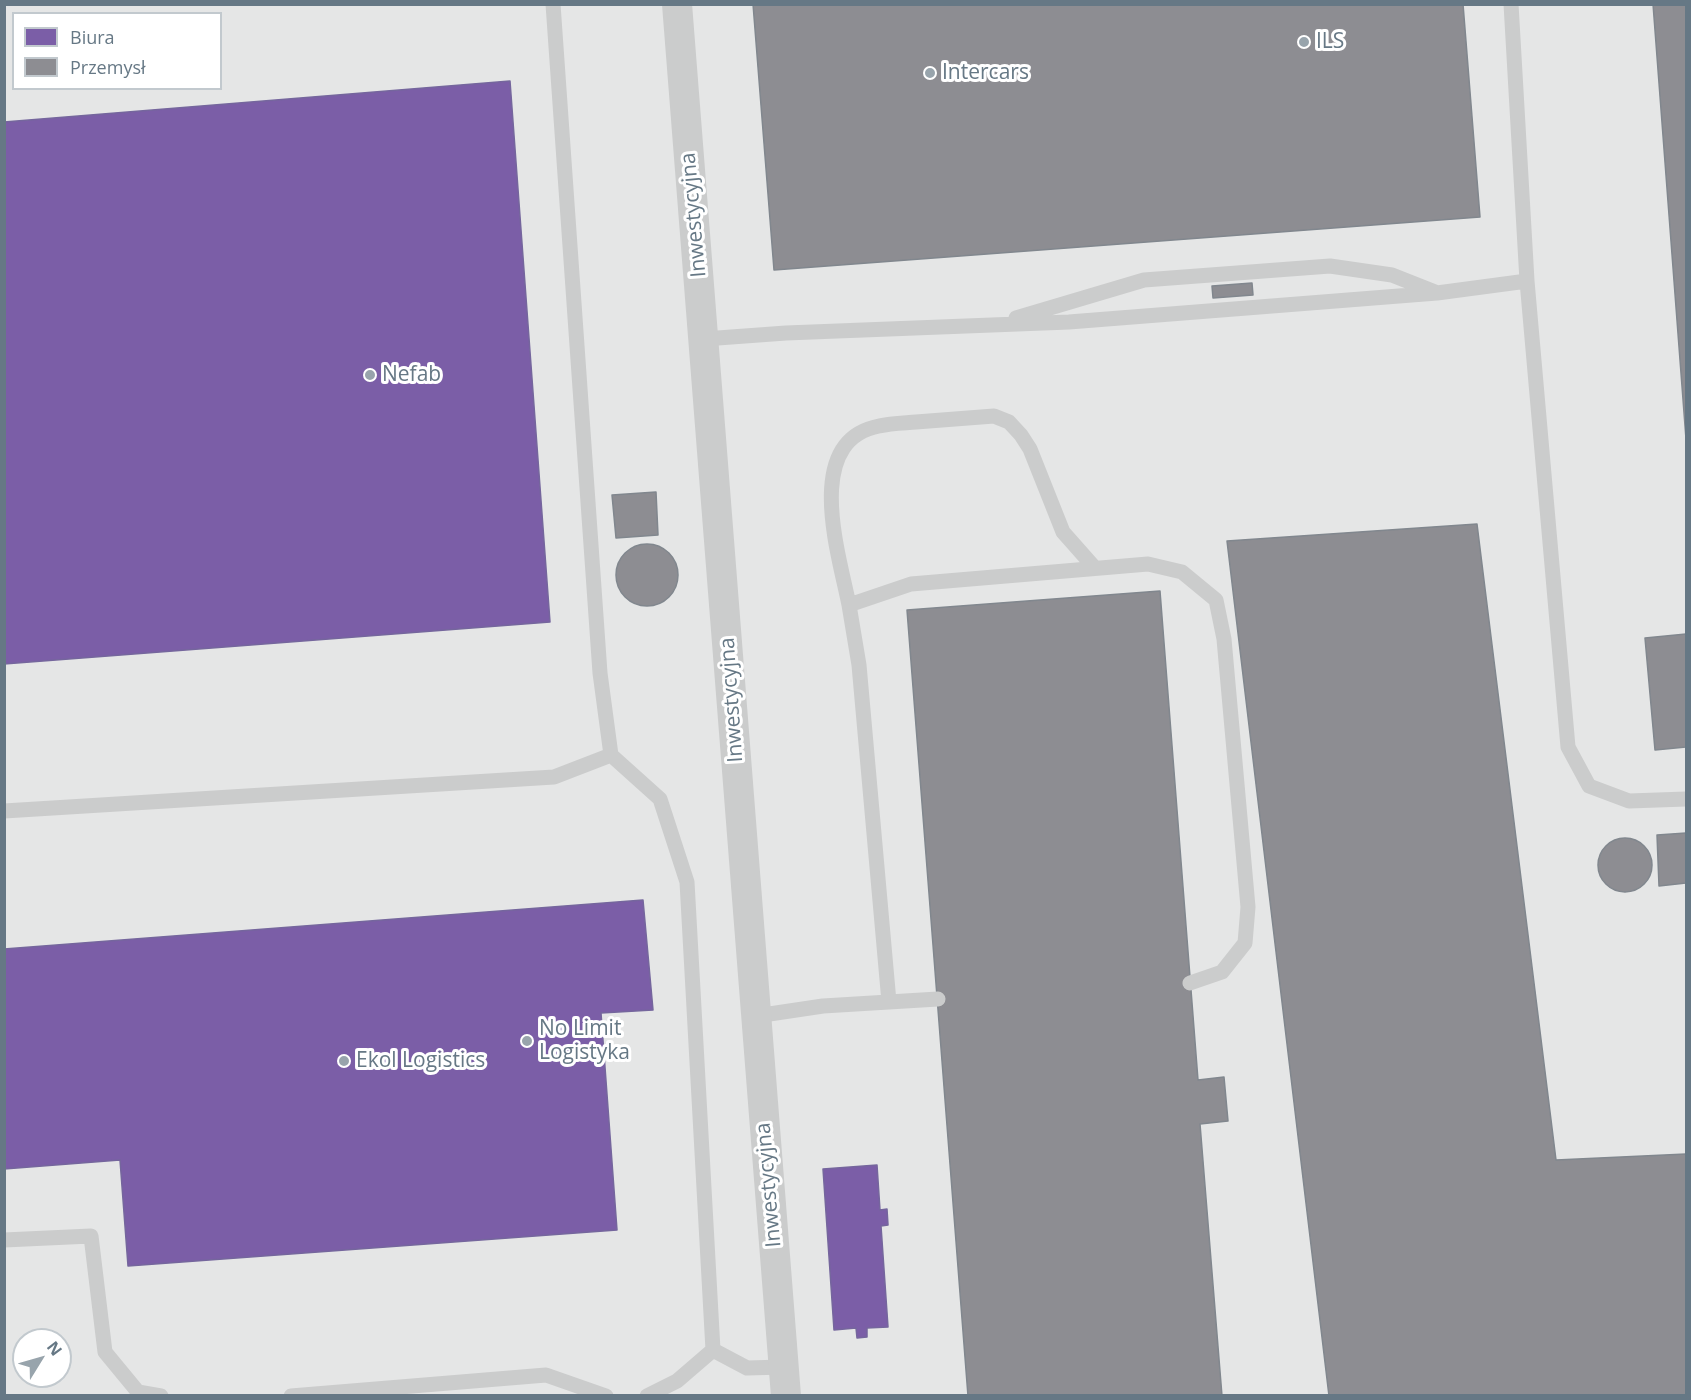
<!DOCTYPE html>
<html>
<head>
<meta charset="utf-8">
<style>
	body { margin:0 }
	#map { position:relative; width:1691px; height:1400px; overflow:hidden; background:#f6f6f5; font-family:"Open Sans",sans-serif }
	canvas { display:block }
	.frame { position:absolute; inset:0; border:6px solid #667885; pointer-events:none }
	.legend { position:absolute; left:12px; top:12px; width:210px; height:78px; box-sizing:border-box; background:#fff; border:2px solid #c2c9ce; margin:0; padding:8px 10px; list-style:none; font-size:18px; color:#667885 }
	.legend li { display:flex; align-items:center; gap:12px; height:30px }
	.legend b { width:30px; border:2px solid #c2c9ce }
	.north { position:absolute; left:12px; top:1328px; width:60px; height:60px; box-sizing:border-box; background:#fff; border:2px solid #c2c9ce; border-radius:50%; rotate:53deg; font-size:16px; font-weight:700; line-height:24px; text-align:center; color:#667885 }
	.north::after { content:''; display:block; margin:auto; width:21px; height:27px; background:#98a4ac; clip-path:polygon(50% 0,100% 100%,50% 72%,0 100%) }
</style>
</head>
<body>
<div id="map">
<canvas width="1691" height="1400"></canvas>
<div class="frame"></div>
<ul class="legend">
<li><b style="height:16px;background:#7b5ea7"></b>Biura</li>
<li><b style="height:16px;background:#8d8d92"></b>Przemysł</li>
</ul>
<div class="north">N</div>
</div>
<script>
const ctx = document.querySelector('canvas').getContext('2d');
ctx.lineJoin = 'round';
function paint(path, color) { ctx.fillStyle = color; ctx.fill(path, 'evenodd'); }
function strokePath(path, color, width, dash) { ctx.strokeStyle = color; ctx.lineWidth = width; ctx.lineCap = dash ? 'butt' : 'round'; ctx.setLineDash(dash || []); ctx.stroke(path); }
function label(font, color, halo, rows, align = 'center') {
  ctx.font = font + ' "Open Sans",sans-serif'; ctx.lineWidth = 6; ctx.setLineDash([]); ctx.textBaseline = 'middle'; ctx.strokeStyle = halo; ctx.fillStyle = color; for (const [text, x, y, turn = 0] of rows) {
    ctx.save(); ctx.translate(x, y); ctx.rotate((+turn || 0) * Math.PI / 180); ctx.textAlign = isNaN(turn) ? turn : align; if (halo) ctx.strokeText(text, 0, 0); ctx.fillText(text, 0, 0); ctx.restore();
  }
}
const built = new Path2D(`
	M5,5h1681v1390l-1681,1zM14,14h206v74h-206zM24,1340h36v36h-36z`);
const offices = new Path2D(`
	M510,81l40,541 -546,42v-542z
	M643,900l10,110 -52,3 16,217 -489,36 -8,-106 -116,9v-220z
	M877,1165l3,45 7,-1 1,16 -7,1 7,101 -21,1v9l-10,1 -1,-10 -22,2 -11,-161z`);
const industry = new Path2D(`
	M753,4h710l17,213 -706,53z
	M1653,4h33v435z
	M1252,283l1,12 -40,3 -1,-12z
	M656,492l2,43 -42,3 -4,-43z
	M1477,524l79,636 130,-6v242h-357l-102,-855z
	M616 575a31 31 0 1 1 62 0a31 31 0 1 1-62 0Z
	M1160,591l38,489 26,-3 4,44 -28,3 22,272h-254l-61,-786z
	M1686,634v113l-31,3 -10,-112z
	M1686,833v50l-27,3 -2,-51z
	M1598 865a27 27 0 1 1 54 0a27 27 0 1 1-54 0Z`);
const lane = new Path2D(`
	M553,4l47,669 11,82 49,44 27,83 26,468
	M1511,4l16,277
	M1016,318l128,-38 186,-14 62,9 43,17
	M704,339l82,-6 283,-11 368,-29 90,-12 41,466 21,39 40,15 57,-2
	M849,605c-10,-51 -47,-164 30,-179 12,-3 25,-3 37,-4 26,-2 52,-4 78,-6l15,6 12,13 9,14 33,83 31,35
	M4,811l550,-34 57,-22
	M889,1002l-30,-337 -10,-60 62,-21 237,-20 34,8 34,28 8,39 24,268 -3,36 -23,29 -32,11
	M756,1016l67,-10 115,-7
	M4,1240l87,-4 14,116 33,40 23,4
	M713,1350l34,18 37,-1
	M291,1396l255,-21 60,21
	M647,1396l30,-15 36,-31`);
const street = new Path2D(`
	M677,4l109,1392`);
const markers = [
	[1304,42,6,"#98a4ac"],
	[930,73,6,"#98a4ac"],
	[370,375,6,"#98a4ac"],
	[527,1041,6,"#98a4ac"],
	[344,1061,6,"#98a4ac"]
];
const poiNames = [
	["ILS",1316,42],
	["Intercars",942,73],
	["Nefab",382,375],
	["No Limit",539,1029],
	["Logistyka",539,1053],
	["Ekol Logistics",356,1061]
];
const streetNames = [
	["Inwestycyjna",694,215,-95],
	["Inwestycyjna",732,700,-94],
	["Inwestycyjna",769,1185,-95]
];
paint(built, '#e5e6e6');
paint(offices, '#7b5ea7');
strokePath(offices, '#75669d', 1.5);
paint(industry, '#8d8d92');
strokePath(industry, '#81878e', 1.5);
strokePath(lane, '#cbcccc', 15);
strokePath(street, '#cbcccc', 30);
for (const [x, y, r, color] of markers) { const dot = new Path2D(); dot.arc(x, y, r, 0, 2 * Math.PI); ctx.fillStyle = color; ctx.fill(dot); strokePath(dot, '#fff', 2); }
label('21px', '#667885', '#fff', poiNames, 'left');
label('21px', '#667885', '#fff', streetNames);
</script>
</body>
</html>
